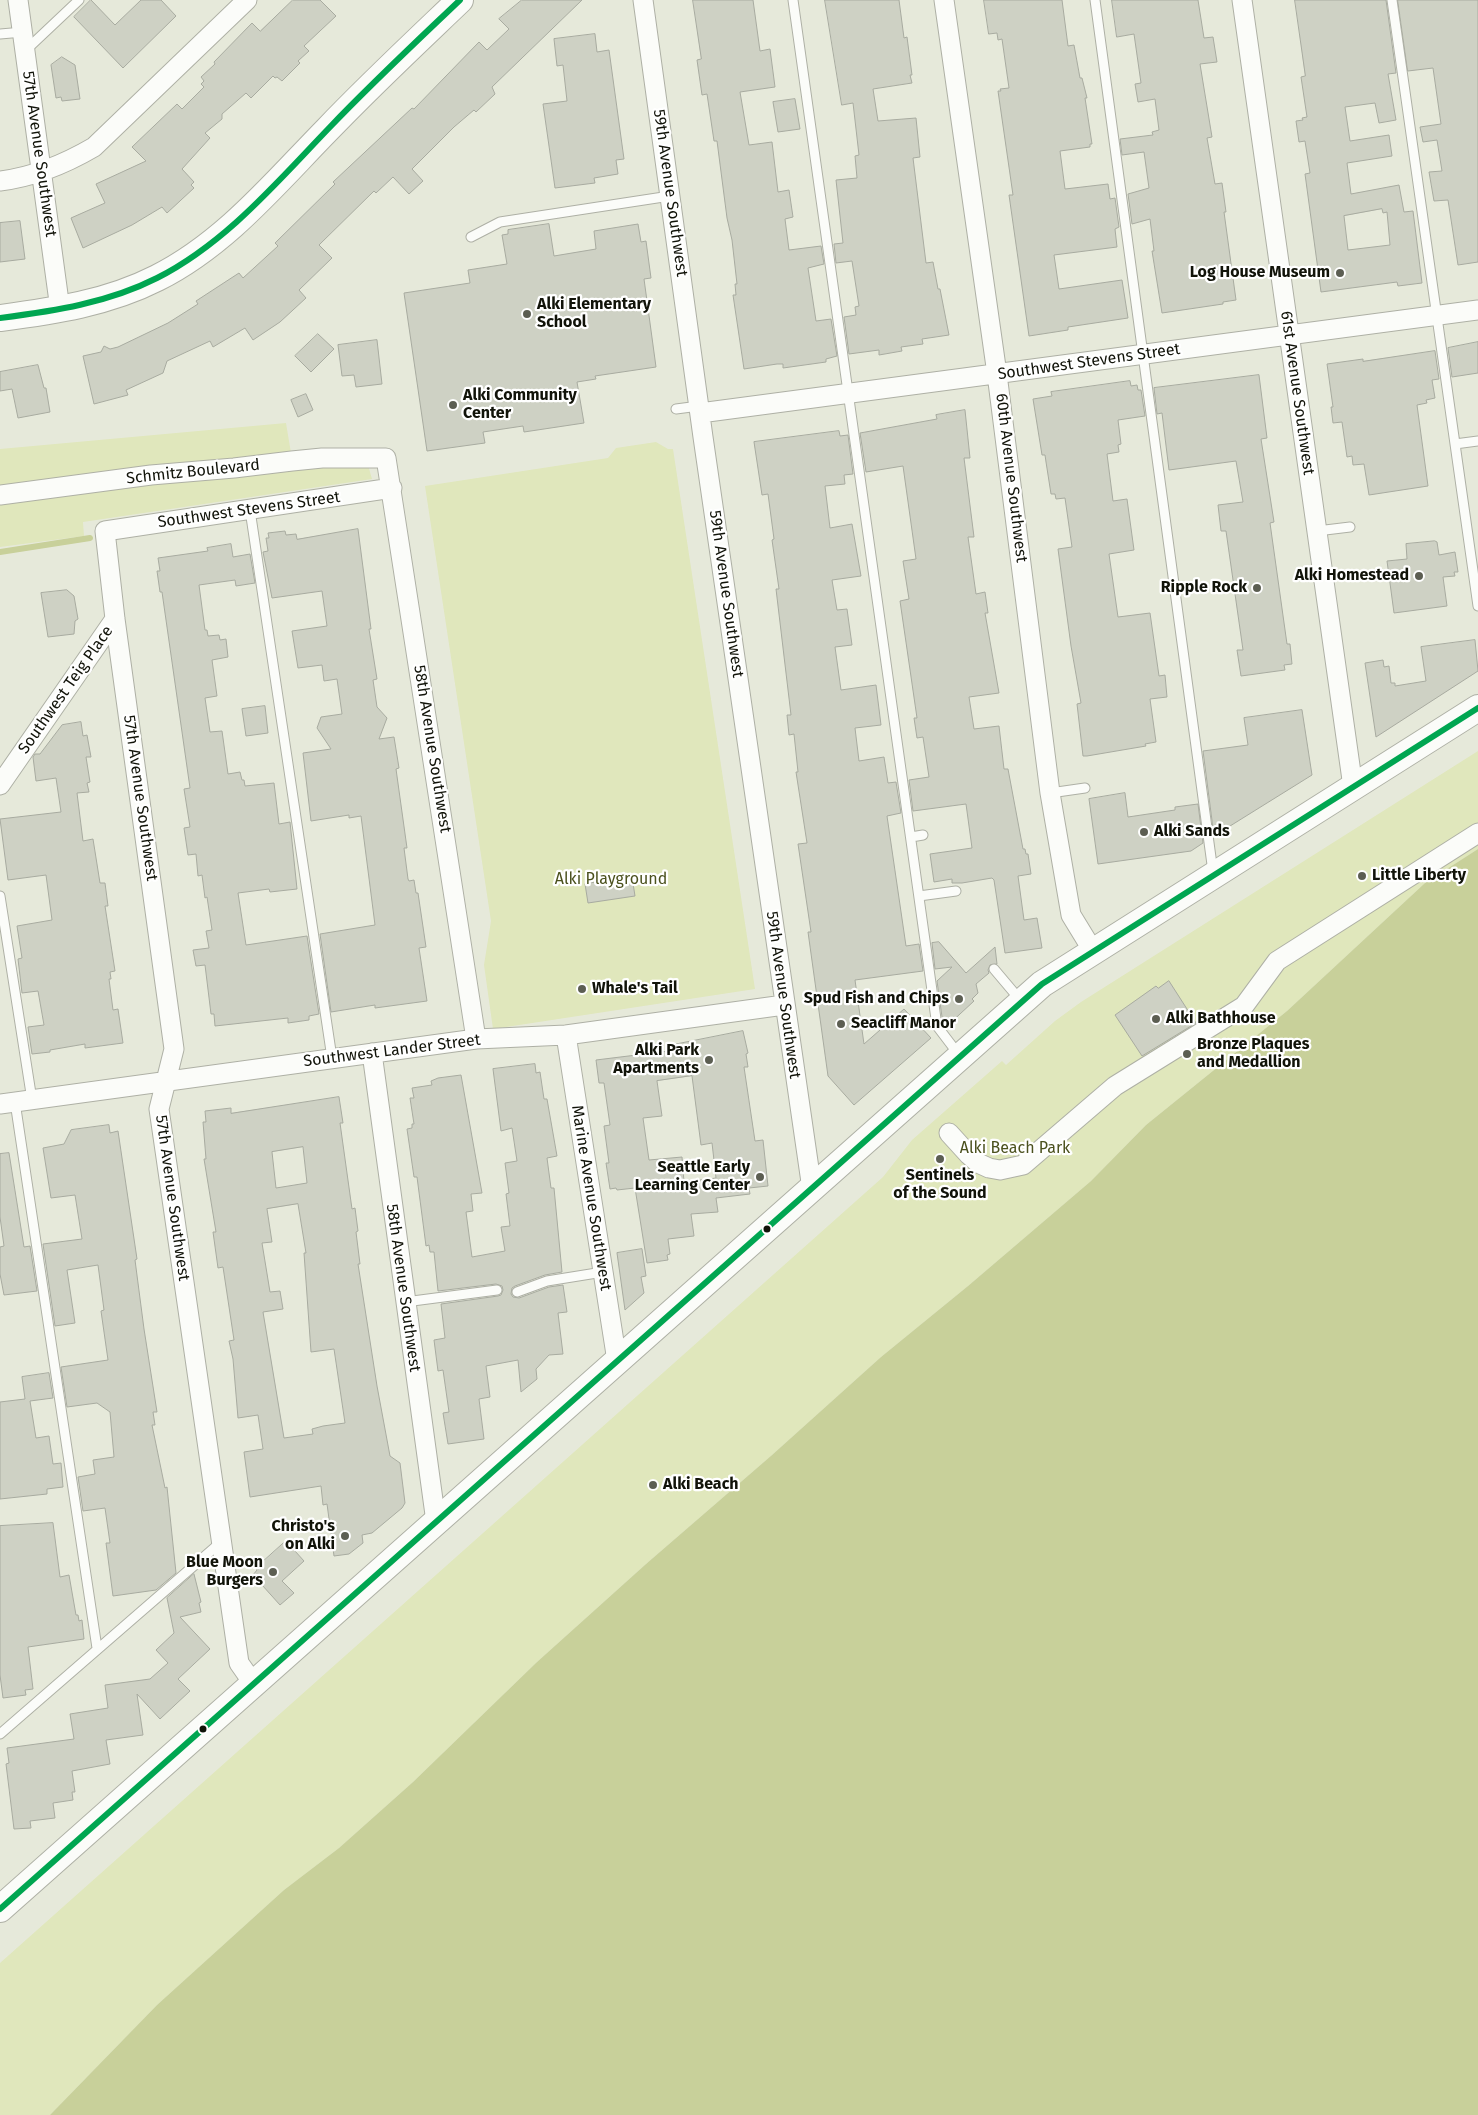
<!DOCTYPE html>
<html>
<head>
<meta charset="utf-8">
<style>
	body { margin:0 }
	canvas { display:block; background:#e6e9da }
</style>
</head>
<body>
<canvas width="1478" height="2115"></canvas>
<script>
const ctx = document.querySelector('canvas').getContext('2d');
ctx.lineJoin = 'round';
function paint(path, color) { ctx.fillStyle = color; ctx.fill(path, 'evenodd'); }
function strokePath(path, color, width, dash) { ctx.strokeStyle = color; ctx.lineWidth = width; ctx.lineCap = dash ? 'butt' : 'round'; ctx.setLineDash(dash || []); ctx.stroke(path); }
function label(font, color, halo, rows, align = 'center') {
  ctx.font = font + ' "Fira Sans",sans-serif'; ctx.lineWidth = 4.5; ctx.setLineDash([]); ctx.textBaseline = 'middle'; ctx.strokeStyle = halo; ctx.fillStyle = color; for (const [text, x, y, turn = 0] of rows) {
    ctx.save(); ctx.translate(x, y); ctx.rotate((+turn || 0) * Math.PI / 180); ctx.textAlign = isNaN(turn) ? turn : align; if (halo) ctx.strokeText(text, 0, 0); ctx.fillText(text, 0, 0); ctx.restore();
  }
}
const green = new Path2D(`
	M286,423l7,42h75l4,14 -289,43 1,14 -84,11v-98z
	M656,442l12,7h5l82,540 -262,40 -9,-64 7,-44 -66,-435 183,-28 8,-10z
	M1478,751v98l-53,34 -138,128 -141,114 -55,56 -123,105 -87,71 -109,98 -126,109 -109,98 -124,120 -74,66 -55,42 -127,115 -107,110h-50v-152l9,-8 874,-778 29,-37 90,-79 4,4 49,-44 26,-19z`);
const water = new Path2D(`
	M1478,849v1266h-1428l107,-110 127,-115 55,-42 74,-66 124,-120 109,-98 126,-109 109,-98 87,-71 123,-105 55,-56 141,-114 138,-128z`);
const stream = new Path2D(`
	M0,552l90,-14`);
const building = new Path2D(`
	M91,0l24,25 26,-25h20l15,16 -53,52 -49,-51z
	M293,0h27l16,16 -32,30 5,5 -11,10 2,2 -18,18 -5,-4 -2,1 -2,-2 -22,22 -5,-5 -24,21v5l-17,14 5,5 -28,31 12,13 -3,3 3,3 -27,25 -5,-6 -30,18 -49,23 -12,-30 34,-15 -9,-19 50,-23 -14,-14 45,-43 5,5 22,-22 -3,-3 3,-3 -3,-4 14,-13 -1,-2 38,-39 8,8z
	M522,0h60l-90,87 3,7 -19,18 -2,-2 -20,17 -42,42 11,12 -14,13 -16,-17 -17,16 -2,-2 -55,54 13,13 -33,32 7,8 -26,24 -27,18 -8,-12 -32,19 -3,-6 -43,20 -4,12 -37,17 2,5 -34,9 -11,-48 18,-4 3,-6 6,3 8,-2 50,-24 30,-19 -2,-3 43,-28 4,5 35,-32 -3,-3 60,-59 -2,-2 79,-74 2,1 65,-67 8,8 22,-21 -10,-10z
	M693,0h60l7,51 10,-2 5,38 -35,5 9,53 23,-3 6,50 11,-2 4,27 -8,2 4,31 32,-4 3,18 -16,4 8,53 15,-2 6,37 -11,3v3l-43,6v-4h-6l-33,5 -11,-74h3l-1,-11h2l-5,-44 -5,-22 -10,-77h-3l-7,-47 -5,1 -5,-35 4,-1z
	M825,0h74l5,38 3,-1 5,38h-2l2,8 -39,6 5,32 38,-3 4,39 -7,1 13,105 7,-1 5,27h2l9,46 -27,4 1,5 -22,3 1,4 -23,4v-5l-30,4 -5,-37 12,-2 -1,-8 4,-1 -7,-45 -16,2 -2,-19 9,-1 -7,-63 21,-2 -2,-22 4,-1 -6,-52 -11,2z
	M984,0h78l6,46 6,-1 6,33h2l5,20h-2l7,46h-2v3l-30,4 5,38 43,-5 2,15 5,-1 4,29 -4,2 2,18 -63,8 5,34 63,-9 6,38 -60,9v3l-39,6 -20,-141h4l-15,-104h3l-1,-2 9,-1 -7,-49 -4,1 -1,-7 -8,1z
	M1112,0h86l6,38 9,-1 4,25 -17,2 12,73 -5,1 8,46 7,-1 4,29h-2l12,88 -13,2v2l-61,9 -10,-62h2l-4,-32 -18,5 -4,-30 21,-6 -5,-36 -22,3 -2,-16 33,-4 -1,-3 7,-2 -4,-31 -17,3 -3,-18 6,-1 -7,-49 -17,3z
	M1295,0h91l10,73 -8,1 8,46 -17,3 -4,-20 -30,4 5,34 39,-6 3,21 -45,7 4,31 48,-9 5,27 9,-1 9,72 -24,3 -1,-4 -76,10 -16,-118 5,-1 -5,-32 -6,1 -3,-21 7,-1 -1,-2 5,-1 -6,-40 4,-1zM1382,209l1,4 4,-1 3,33 -42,5 -4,-34z
	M1398,0h80v262l-20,3 -10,-65 -14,1 -5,-29 13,-1 -5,-31 -14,2 -3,-15 21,-3 -8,-56 -25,3z
	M595,34l2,18 12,-2 15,109 -8,1 2,14 -24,4 1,5 -40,5 -12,-84 24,-3 -4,-36 -6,1 -3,-27z
	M62,57l13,8 5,34 -18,2 -1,-4 -5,1 -5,-33z
	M795,99l5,30 -22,3 -5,-30z
	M20,221l5,38 -25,3v-39z
	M549,224l5,32 42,-7 -2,-18 44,-7 3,18 5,-1 5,37 -7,1 12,88 -61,9 1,3 -19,3 7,41 -60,9 -1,-6 -40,6 2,11 -58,8 -23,-158 66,-10 -2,-13 39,-6 -5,-29 6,-1v-4z
	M318,334l16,15 -23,23 -16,-16z
	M377,340l5,44 -26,3 -2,-12 -12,1 -4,-31z
	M1478,342v31l-26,4 -4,-29z
	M1435,351l4,28 -7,1 3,18 -9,2 1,3 -10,2 11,81 -59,9 -5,-31 -11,1 -1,-9 -5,1 -5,-35 -9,1 -2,-16h2l-6,-43 36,-5v2z
	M38,365l6,23h2l4,24 -32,6 -6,-29 -12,2v-19z
	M1259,375l8,63 -6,1 13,83 -4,1 17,121h3l2,20 -8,1 1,5 -44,6 -4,-26h6l-17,-119h-5l-3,-26 25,-3 -7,-41 -67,9 -7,-57 -5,1 -3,-26z
	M1130,381l1,5 6,-1 1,5h3l4,26 -27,4 3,24 -3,1 1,7 -12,2 6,47 14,-2 7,51 -25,4 9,63 32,-4 9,63 6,-1 2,22 -17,2 6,43 -11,2 1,2 -59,10h-4l-6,-52 4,-1 -10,-57 -13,-97 14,-2 -7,-49 -9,1 -1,-5h-4l-5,-32 -1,-7h-3l-9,-56 19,-3 -1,-4z
	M306,394l7,16 -15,7 -7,-17z
	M965,410l5,48h-6l10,79h-6l8,57 9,-2 3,21h-3l14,80 -30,4 5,32 25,-3 5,43h4l15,80h2l1,5h2l3,20 -13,2 6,44 13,-2 5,30 -37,5 -11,-73 -2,-2 -30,5h-10v-4l-18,3 -4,-28 42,-6 -6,-44 -53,7 -4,-31 20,-3 -6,-40 -6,1 -3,-20h3l-17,-117 9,-2 -6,-38 13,-2 -13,-93 -37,6 -6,-39 77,-14 -1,-4z
	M839,431l1,5 8,-1 5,39 -9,1 1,9 -20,2 5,42 22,-4 9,52 -29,4 5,30 10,-1 5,36 -17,2 6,43 35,-5 5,40 -26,3 4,33 25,-4 4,26 8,-1 5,31 -14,3 19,130 13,-2 4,27 -68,9 9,64 40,-35 27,29 -77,67 -26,-29 -20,-144h3l-13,-88 9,-1 -11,-71h2l-4,-38 -5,1 -2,-20h4l-15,-126h3l-7,-49 2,-1 -6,-45 -6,1 -8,-53z
	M358,529l13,100h-2l8,50 -4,1 4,27 10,11 -8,21 15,-2 5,31 -3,1 11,79h-3l4,31 1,2 5,-1 2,13h2l8,54 -7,1 8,53 -52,7v-3l-44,7 -11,-78 55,-9 -14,-109 -12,2v-3l-38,6 -8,-68 28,-4 -14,-21 4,-11 21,-3 -5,-35 -13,2 -2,-16 -24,3 -6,-37 35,-5 -5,-35 -50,7 -9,-46 5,-1 -2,-13h3l-1,-5 17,-2 1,4 10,-1 1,5z
	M1435,541l2,1 2,13 16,-3 3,20h-4l1,4 -12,1 4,29 -53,7 -7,-52 20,-2 -1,-15z
	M231,544l2,13 17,-3 5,29 -19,3 -1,-6 -36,5 6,45h2l1,6 11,-1 1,5 6,-1 2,18 -16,3 5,36 -12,2 5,34 12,-1 6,43 12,-2 2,8h2l1,6 29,-3 5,41 11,-2 7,67 -27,3 -1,-3 -31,4 8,52 61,-9 12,78 -10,2v4l-21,3v-5l-73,8 -1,-12h-3l-6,-49 -9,1 -3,-16 16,-2 -3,-17 6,-1 -5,-33 -2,1 -3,-23 -4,1 -2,-22 -8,1 -4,-27 6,-1 -6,-38 6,-1 -28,-196h-2l-3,-21h3l-2,-13 50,-7 -1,-3z
	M67,590l7,6 4,23 -3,2 -1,13 -26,3 -7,-44z
	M1475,640l3,31 -102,66 -11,-74 18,-3 1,7 5,-1 2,17h4v3l31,-5 -5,-34z
	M265,706l3,27 -22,3 -4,-27z
	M1302,710l10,65 -98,61 -11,-85 45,-6 -4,-27z
	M81,722l2,14 4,-1 4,22h-5l4,25 -3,1 2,9 -12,1 6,48 10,-2 7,44h5l3,23h-3l10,65 -5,1 1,7h-2l4,31 5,-1 5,34 -38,5v-4l-35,6v2l-18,2 -4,-27 16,-2 -6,-34 -16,2 -4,-34 4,-1 -5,-32 35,-6 -6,-45 -38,5 -8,-61 61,-7 -5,-34 -20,3 -3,-24 2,-3h5l22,-29z
	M1125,793l3,24 47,-7v-3l23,-3 5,39 -12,8 -93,13 -9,-65z
	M632,877l3,19 -47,7 -3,-19z
	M939,942l27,31 29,-26 2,17 -7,1 -2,5 1,3 -13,11 2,9 -6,6 2,2 -28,26 -3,-3 -6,-43 15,-14 -17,2 -3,-26z
	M1169,981l27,42 -54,33 -27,-41 41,-29 2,2z
	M743,1031l5,22 -2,1 2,13h-4l11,74 8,-1 5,46 -19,2 1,6 -34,4 2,14 -27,2 3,22 -26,3 2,15 -3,1 1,5 -21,3 -12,-75 -18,2 -1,-2 -6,1 -4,-26h3l-5,-37 6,-1 -6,-42h-5l-3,-23 73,-9 -1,-5zM692,1076l9,69 11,-2 4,35 -32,4 -2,-25 -33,3 -6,-42 19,-2 -5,-35z
	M535,1064l1,9 4,-1 4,27h3l10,57 -10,2 4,30h3l8,84 -17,3 -30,11 -3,2 -1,6 2,3 6,1 30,-11 14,-2 4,27 -9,1 5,41 -14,1 -13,14 1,10 -16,13 -3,-32 -32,6 4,31 -11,2 5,40 -36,5 -5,-31 6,-1 -6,-42 -5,1 -4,-31 11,-2 -4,-34 57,-8 3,-1 2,-5 -1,-4 -6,-2 -58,7 -4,-39h-4l-1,-7 -3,1 -9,-69h-3l-7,-48 5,-1v-4h2l-4,-26h4l-2,-10 20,-3 -1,-4 7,-3 23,-3 21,118 -11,1 2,17 -7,1 6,45 33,-6 -4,-24 9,-1 -4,-32 3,-1 -4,-30 12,-2 -5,-33 -11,3 -8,-62z
	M339,1097l4,26h-3l12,86 3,-1 3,23 -2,1 4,32h-2l19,122 13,70 10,7 5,40 -3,5 -30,25 -10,2 1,8 -14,11 -15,2 -7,-52 -4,1 -2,-19 -71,11 -6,-45 19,-3 -5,-34 -20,3 -5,-59 -4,-18 5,-1 -11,-73 -5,1 -5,-36h3l-12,-73h2l-3,-37h3l-1,-11 26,-3v5zM303,1147l4,36 -31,5 -4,-36zM298,1204l8,49h-2l7,99 23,-3 11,74 -22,3 -11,3 1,5 -29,4 -21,-126 20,-3 -3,-18 -10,1 -8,-49 10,-1 -5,-33z
	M109,1125l1,8 8,-2 19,128 -2,1 9,69 13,83h-4l2,13h-3l13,63 2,-1 9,86 -20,17 -43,6 -7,-53h4l-5,-35 -22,3 -5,-34 17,-3 -2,-14 21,-3 -4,-45 -13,-9 -30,4 -6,-40 47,-7 -7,-49 3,-1 -6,-45 -31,5 8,53 -20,3 -12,-82 39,-5 -7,-44 -24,3 -8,-50 21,-4 7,-14z
	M9,1153l15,94 6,-1 7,45 -33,4 -4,-21v-27l4,-1 -4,-29v-63z
	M642,1249l4,27 -5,1 3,16 -19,17 -8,-57z
	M49,1373l4,25 -23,3 6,37 13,-2 4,28 8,-1 2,24 -16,2v5l-47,5v-97l25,-3 -3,-22z
	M53,1523l7,54 9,-2 7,40h2l1,6 3,-1 2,19 -56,8 5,42 -8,1 1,5 -23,3 -3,-23v-149z
	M286,1541l18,20 -22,20 12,12 -14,12 -27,-30 4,-5 -1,-2z
	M194,1574l7,28 -2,1 2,9 -21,5 30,32 -32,30 12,12 -30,28 -23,-25 6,41 -37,5 4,24 -38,7 3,21h-3l1,8 -20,3 2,15 -25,3 1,7 -17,1 -8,-65 3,-1 -2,-15 67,-9 -4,-25 38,-6 -3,-23 45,-6 18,-16 -12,-13 18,-17 -7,-35z`);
const lane = new Path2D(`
	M793,0l144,1026 22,29
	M1095,0l118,872
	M1392,0l86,606
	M0,34l23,-2
	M26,50l53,-50
	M471,237l29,-15 170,-26
	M676,409l23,-3
	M1455,444l23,-3
	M250,510l82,548
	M1317,531l33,-4
	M1050,793l35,-5
	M911,837l12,-2
	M0,896l32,204
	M919,896l37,-5
	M994,969l27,32
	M15,1102l82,546
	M517,1292l30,-11 56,-9
	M405,1302l92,-12
	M0,1734l220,-191`);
const street = new Path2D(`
	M18,0l42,309
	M643,0l60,437 109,752
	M944,0l53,374 53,419 21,122 22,36
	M1242,0l111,787
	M0,181c33,-4 65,-17 94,-34l153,-147
	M700,413l778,-103
	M0,495l151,-20 83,-7 58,-7 30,-3h64l90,581
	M0,785l115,-166
	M566,1035l51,326
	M372,1053l64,469
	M0,1104l476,-65 90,-4 218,-30
	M949,1133l20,22 9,8 11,5 11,2 23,-5 92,-79 129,-80 33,-45 201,-128
	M253,1683l-14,-20 -80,-554 15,-60 -59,-430 -10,-88 287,-43`);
const secondary = new Path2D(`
	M0,318c54,-7 108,-15 157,-40 68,-34 118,-95 170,-148 43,-45 88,-87 133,-130
	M0,1909l1042,-925 436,-276`);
const bus1 = new Path2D(`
	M0,318c54,-7 108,-15 157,-40 69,-35 120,-96 173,-151 42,-44 86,-85 130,-127
	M0,1909l1042,-925 436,-276`);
const markers = [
	[1340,273,5,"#5c5e52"],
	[527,314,5,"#5c5e52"],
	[453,405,5,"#5c5e52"],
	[1419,576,5,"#5c5e52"],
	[1257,588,5,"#5c5e52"],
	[1144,832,5,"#5c5e52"],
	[1362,876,5,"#5c5e52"],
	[582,989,5,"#5c5e52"],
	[959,999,5,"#5c5e52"],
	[1156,1019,5,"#5c5e52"],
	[841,1024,5,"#5c5e52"],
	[1187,1054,5,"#5c5e52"],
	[709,1060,5,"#5c5e52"],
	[940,1159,5,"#5c5e52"],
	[760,1177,5,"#5c5e52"],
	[767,1229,4.5,"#111309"],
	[653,1485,5,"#5c5e52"],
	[345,1536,5,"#5c5e52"],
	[273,1572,5,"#5c5e52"],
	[203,1729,4.5,"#111309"]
];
const streetNames = [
	["57th Avenue Southwest",39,154,82],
	["59th Avenue Southwest",670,193,82],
	["Southwest Stevens Street",1089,362,-8],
	["61st Avenue Southwest",1297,393,82],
	["Schmitz Boulevard",193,472,-6],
	["60th Avenue Southwest",1011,478,83],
	["Southwest Stevens Street",249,510,-8],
	["59th Avenue Southwest",726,594,82],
	["Southwest Teig Place",66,690,-55],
	["58th Avenue Southwest",432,749,81],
	["57th Avenue Southwest",140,798,82],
	["59th Avenue Southwest",783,995,82],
	["Southwest Lander Street",392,1051,-7],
	["57th Avenue Southwest",172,1198,82],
	["Marine Avenue Southwest",591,1198,81],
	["58th Avenue Southwest",403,1288,82]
];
const poiNames = [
	["Log House Museum",1330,273,"right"],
	["Alki Elementary",537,305],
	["School",537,323],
	["Alki Community",463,396],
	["Center",463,414],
	["Alki Homestead",1409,576,"right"],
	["Ripple Rock",1247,588,"right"],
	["Alki Sands",1154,832],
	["Little Liberty",1372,876],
	["Whale's Tail",592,989],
	["Spud Fish and Chips",949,999,"right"],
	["Alki Bathhouse",1166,1019],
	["Seacliff Manor",851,1024],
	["Bronze Plaques",1197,1045],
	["and Medallion",1197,1063],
	["Alki Park",699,1051,"right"],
	["Apartments",699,1069,"right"],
	["Seattle Early",750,1168,"right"],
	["Learning Center",750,1186,"right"],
	["Sentinels",940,1176,"center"],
	["of the Sound",940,1194,"center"],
	["Alki Beach",663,1485],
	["Christo's",335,1527,"right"],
	["on Alki",335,1545,"right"],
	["Blue Moon",263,1563,"right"],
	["Burgers",263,1581,"right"]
];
const parkNames = [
	["Alki Playground",611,880],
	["Alki Beach Park",1015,1149]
];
paint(green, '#e0e7bc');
paint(water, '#c8d09a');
strokePath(stream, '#c8d09a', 6);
paint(building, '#ced1c4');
strokePath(building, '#a8aba0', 1);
strokePath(lane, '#aeb0a5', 11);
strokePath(street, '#aeb0a5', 21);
strokePath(secondary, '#aeb0a5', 28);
strokePath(lane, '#fbfcf9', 9);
strokePath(street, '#fbfcf9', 19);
strokePath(secondary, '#fbfcf9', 26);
strokePath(bus1, '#00a651', 6);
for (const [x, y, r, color] of markers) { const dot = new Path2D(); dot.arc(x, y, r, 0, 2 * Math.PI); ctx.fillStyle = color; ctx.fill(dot); strokePath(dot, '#fff', 2); }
label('16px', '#111309', '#fff', streetNames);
label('bold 16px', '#111309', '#fff', poiNames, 'left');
label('16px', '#4b511e', '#fff', parkNames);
</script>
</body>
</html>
